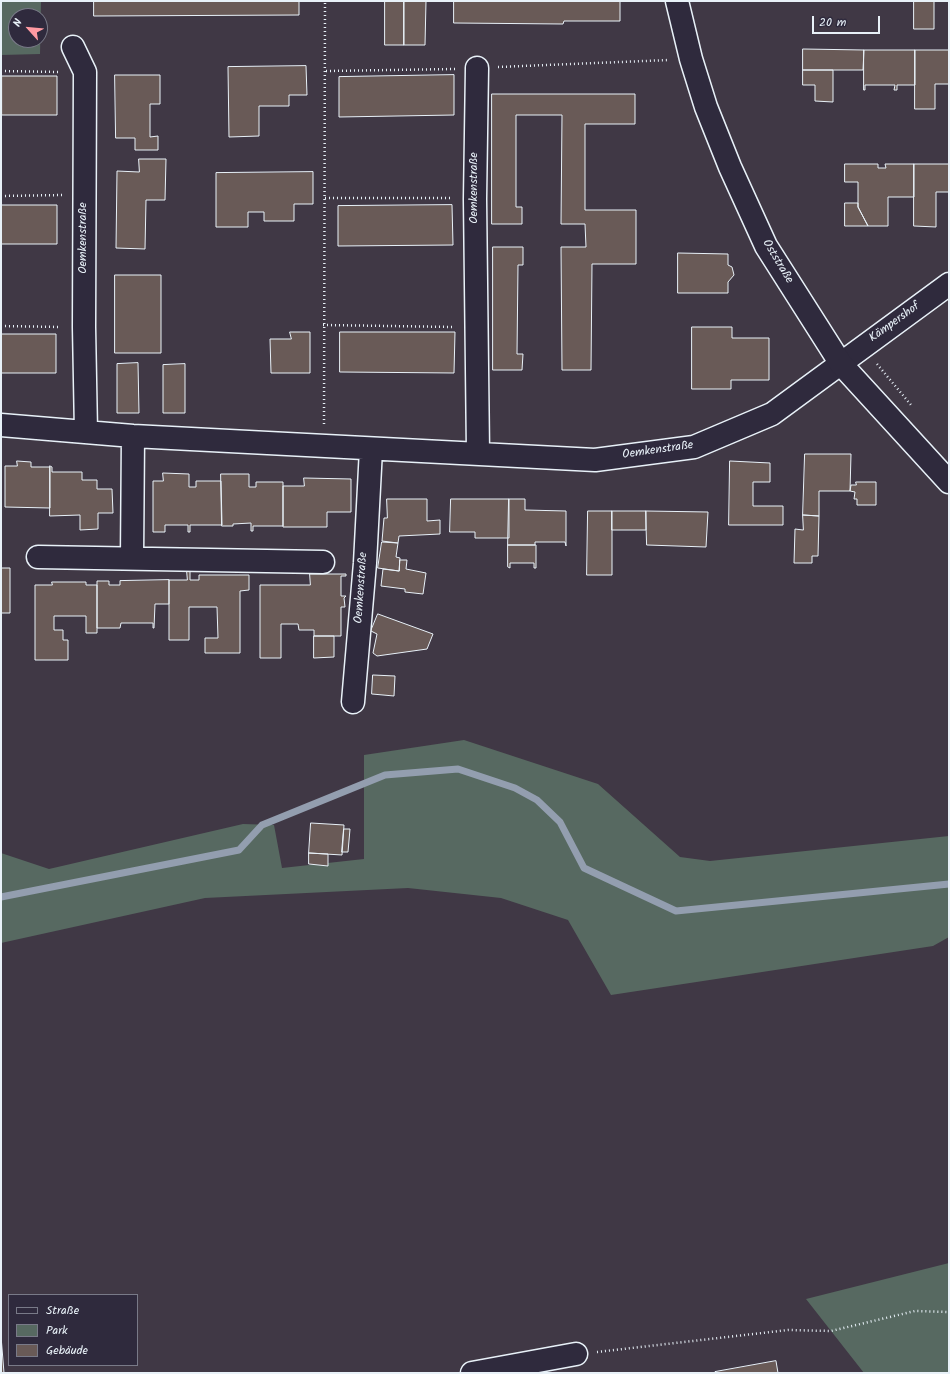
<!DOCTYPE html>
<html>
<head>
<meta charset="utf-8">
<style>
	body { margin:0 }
	#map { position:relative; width:950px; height:1374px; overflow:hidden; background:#403845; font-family:Kalam,sans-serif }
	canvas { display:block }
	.frame { position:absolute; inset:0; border:2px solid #e8f1f8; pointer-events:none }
	.legend { position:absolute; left:8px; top:1294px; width:130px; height:72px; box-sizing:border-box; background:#2f2a3d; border:1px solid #797a88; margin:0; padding:5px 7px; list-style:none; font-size:12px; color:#e8f1f8 }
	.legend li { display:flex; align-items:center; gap:8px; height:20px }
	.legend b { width:20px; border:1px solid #797a88 }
	.north { position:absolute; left:8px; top:8px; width:40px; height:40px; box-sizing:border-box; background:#2f2a3d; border:1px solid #797a88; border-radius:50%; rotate:297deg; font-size:11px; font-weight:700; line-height:16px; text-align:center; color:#e8f1f8 }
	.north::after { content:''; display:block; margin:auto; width:14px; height:18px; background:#ff9aa2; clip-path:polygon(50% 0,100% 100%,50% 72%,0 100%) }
	.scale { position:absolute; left:812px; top:16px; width:68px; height:18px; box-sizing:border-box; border:2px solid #e8f1f8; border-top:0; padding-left:5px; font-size:12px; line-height:14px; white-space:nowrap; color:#e8f1f8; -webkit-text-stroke:3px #2f2a3d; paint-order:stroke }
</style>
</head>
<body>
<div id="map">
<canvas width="950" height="1374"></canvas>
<div class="frame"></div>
<ul class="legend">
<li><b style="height:5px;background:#2f2a3d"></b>Straße</li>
<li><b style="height:11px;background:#576961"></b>Park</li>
<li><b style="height:11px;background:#695a57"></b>Gebäude</li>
</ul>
<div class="north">N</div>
<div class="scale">20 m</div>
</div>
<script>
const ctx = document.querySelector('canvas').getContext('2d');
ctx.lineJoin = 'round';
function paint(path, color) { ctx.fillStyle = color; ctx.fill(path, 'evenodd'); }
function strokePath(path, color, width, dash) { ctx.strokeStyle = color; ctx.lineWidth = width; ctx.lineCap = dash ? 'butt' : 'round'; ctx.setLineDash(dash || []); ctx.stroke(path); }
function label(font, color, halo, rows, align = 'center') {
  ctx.font = font + ' Kalam,sans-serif'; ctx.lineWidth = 3; ctx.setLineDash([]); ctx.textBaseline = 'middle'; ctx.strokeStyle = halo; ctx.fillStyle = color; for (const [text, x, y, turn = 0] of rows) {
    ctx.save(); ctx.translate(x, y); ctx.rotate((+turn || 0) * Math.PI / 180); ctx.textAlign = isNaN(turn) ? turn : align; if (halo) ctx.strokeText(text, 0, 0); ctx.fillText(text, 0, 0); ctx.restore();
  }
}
const green = new Path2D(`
	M1,1h40l-1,53 -39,1zM16,16h24v24h-24z
	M464,740l134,44 82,73 30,4 239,-25v101l-16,9 -322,49 -43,-75 -67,-22 -93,-10 -203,10 -204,45v-90l48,16 194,-45 31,1 8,43 82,-9v-104z
	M949,1263v110h-85l-58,-74z`);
const stream = new Path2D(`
	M1,897l238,-47 23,-25 123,-50 73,-6 57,19 22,12 23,22 24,46 92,43 273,-27`);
const building = new Path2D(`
	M94,1h205v14l-205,1z
	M385,1h19v44h-19z
	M404,1h22l-1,44h-21z
	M454,1h166v20h-56l-1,3 -109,-1z
	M914,1h20v28h-20z
	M803,49l61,1 -1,20h-60z
	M864,50h51v35h-18v5h-3l1,-5h-30v5h-1z
	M915,50h34v34h-14v25h-20z
	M306,66l1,29h-18v11h-30v30l-30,1 -1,-70z
	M803,70h30v32l-18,-1v-16h-12z
	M115,75h45v29h-10v33l8,-1v14h-23v-12h-19z
	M454,75v40l-115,2v-40z
	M2,76h55v39h-55z
	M492,94h143v30h-50v86h51v54h-44l-1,106h-29l-1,-123h25l-1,-23h-24l1,-109h-46v92h6v17h-30z
	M139,159h27l-1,41h-19l-1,49 -29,-1 1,-77 22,1z
	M845,164h33v4h8l-1,-4h29v33h-26v29h-20l-10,-19v-25h-13z
	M914,164h35v28h-13v35l-22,-1z
	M313,172v32h-19v17h-30v-9h-16v15h-32v-54z
	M845,203h13v4l10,19h-23z
	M1,205h56v39h-56z
	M452,205l1,40 -115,1v-40z
	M493,247h30v18h-5l-1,89h6l-1,16h-29z
	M678,253l50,1v11l4,2 2,8 -6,7v11h-50z
	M115,275h46v78h-46z
	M692,327h40v11h37v42h-38v9h-39z
	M290,332h20v41h-39l-1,-34h21z
	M340,332h115l-1,41 -114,-1z
	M1,334h55v39h-55z
	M138,363l1,50h-22v-49z
	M185,364v49h-22v-48z
	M805,454h46l-1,37h-31v25l-16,-1z
	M17,461l14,1v5h19v41l-45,-1v-41h12z
	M730,461l40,2v19h-17v24h30v19h-54z
	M50,466l2,1v5h30v8h15v9h15l1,24h-15v16l-18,1v-15l-30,1z
	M163,473l26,1v13h7v-6h25l1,44h-32v7h-2v-7h-23v7h-12v-51h10z
	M221,474h28v13h7v-5h27v44h-30v5h-2v-8l-18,1v2h-11z
	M304,478l47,1v33h-24v15h-44v-41h21z
	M856,482h20v23h-19v-6h-3l1,-7 -5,-1 1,-6h5z
	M387,499h40v22l13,-1v14l-41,2 -1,7 -16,-2 2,-23h3z
	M451,499h58v39h-34v-6h-25z
	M509,499h16v11l41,1v35l-1,-4h-30v3h-27z
	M588,511h24v64h-25z
	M612,511h34v19h-34z
	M646,511l62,1 -2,35 -59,-2z
	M803,515l16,1 -1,40h-6v7h-18l1,-34 8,1z
	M382,542l16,1 -2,14 4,1 -1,13 -21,-3z
	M508,545h28v23h-2v-5h-24v5l-2,-1z
	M400,560h7l-1,9 20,4 -3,21 -18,-2v-3l-24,-3 2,-17 16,2z
	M1,568h9v45h-9z
	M187,571h3v9h9v-5h50v15l-9,1v62h-35v-15h13l-1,-31h-28v33h-20v-60h18z
	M310,574h36v2h-5v20h5l-2,2 1,9h-4v29h-27v-6h-15l-1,-6h-17v34h-21v-73h50z
	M169,580v24h-14l-1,24h-1v-5h-32l-1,5h-23v-47h12v4h11v-4z
	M52,582h34v3h11v48h-11v-17h-32v14h9v10h5v20h-33v-75h17z
	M378,614l55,20 -6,15 -50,7 -4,-3 4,-19 -6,-3z
	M314,636h20v21l-20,1z
	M373,675l22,1 -1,20 -22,-2z
	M311,823l33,2 -2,30 -33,-2z
	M344,829h6l-2,23h-6z
	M309,853l19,1v12l-19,-2z
	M1,1336l3,37h-3z
	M776,1361l2,12h-63v-1z`);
const path = new Path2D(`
	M498,67l171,-7
	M1,71l59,1
	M326,71l129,-2
	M1,196l62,-1
	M325,198h127
	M323,325l132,2
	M1,326l60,1
	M877,364l34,41
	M324,424l1,-423
	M597,1352l191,-22 43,1 84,-20 34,1`);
const street = new Path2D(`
	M73,47l12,25 -1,255 2,105
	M477,68l-2,131 3,254
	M1,425l132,11 462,24 99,-13 78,-33 177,-130
	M38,557l285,5
	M132,558l1,-122
	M353,702l12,-139 6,-114
	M472,1373l104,-19`);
const secondary = new Path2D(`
	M677,1l14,58 15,48 24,60 36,79 75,118 108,118`);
const streetNames = [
	["Oemkenstraße",475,188,-90],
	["Oemkenstraße",84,238,-90],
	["Oststraße",777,262,59],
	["Kämpershof",895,323,-36],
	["Oemkenstraße",658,451,-8],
	["Oemkenstraße",362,588,-86]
];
paint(green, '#576961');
strokePath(stream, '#939eaf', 7);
paint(building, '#695a57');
strokePath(building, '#e8f1f8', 1);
strokePath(street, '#e8f1f8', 25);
strokePath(secondary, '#e8f1f8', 25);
strokePath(path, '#e8f1f8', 2.5, [1, 3]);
strokePath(street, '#2f2a3d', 22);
strokePath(secondary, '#2f2a3d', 22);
label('12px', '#e8f1f8', '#2f2a3d', streetNames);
</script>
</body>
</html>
